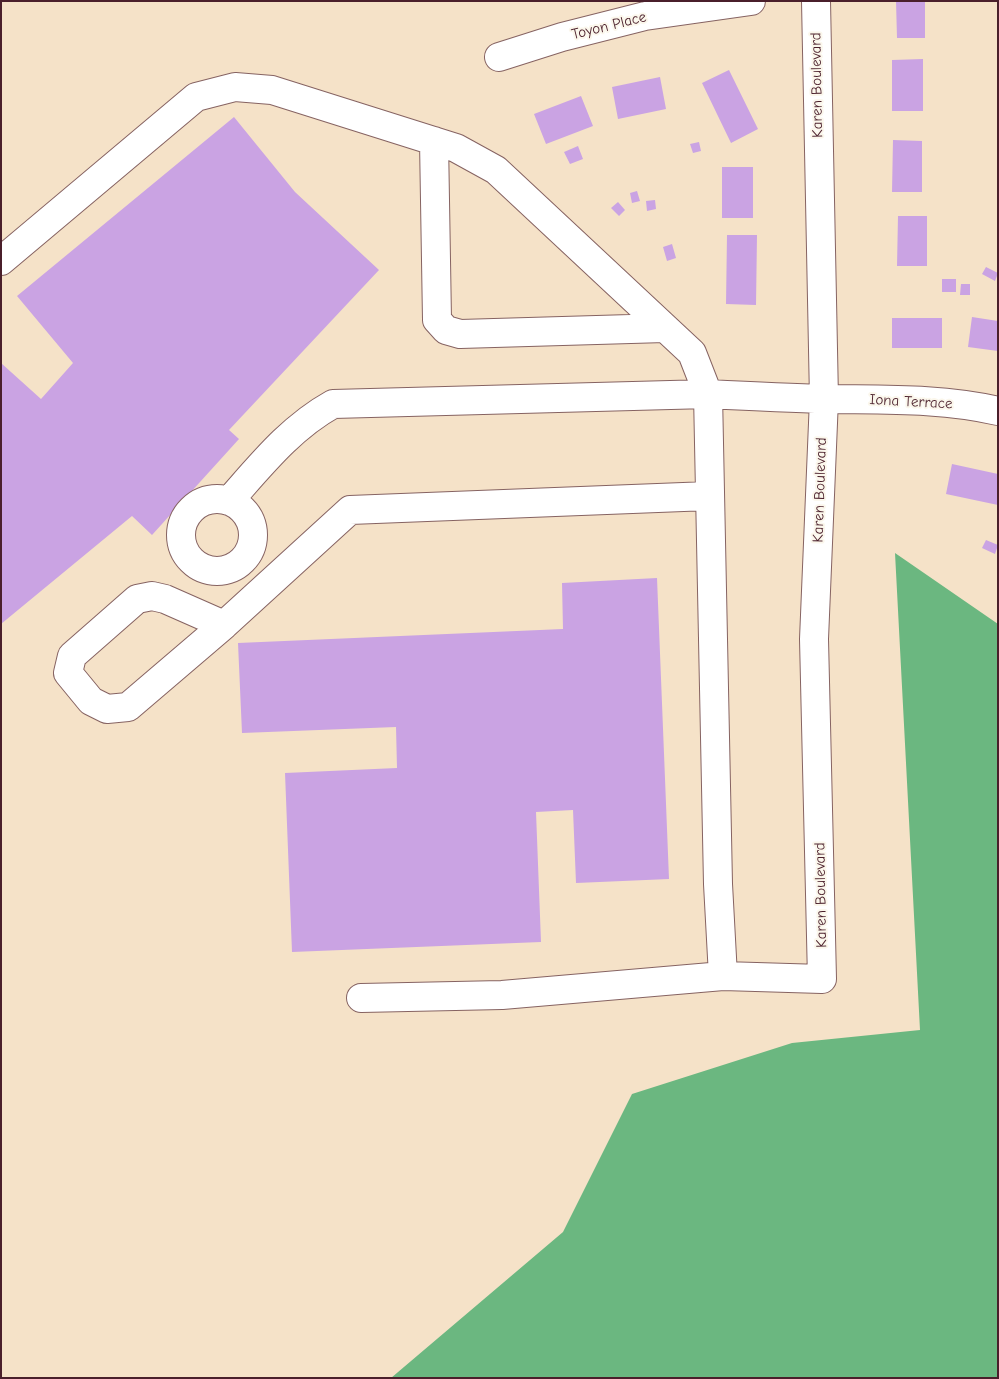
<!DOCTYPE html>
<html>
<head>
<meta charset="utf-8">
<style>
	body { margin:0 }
	#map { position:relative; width:999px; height:1379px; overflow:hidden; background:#f5e2c8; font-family:"Comic Neue",sans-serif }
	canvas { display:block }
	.frame { position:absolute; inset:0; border:2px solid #4a1f2b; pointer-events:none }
</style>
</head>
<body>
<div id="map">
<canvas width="999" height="1379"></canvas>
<div class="frame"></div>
</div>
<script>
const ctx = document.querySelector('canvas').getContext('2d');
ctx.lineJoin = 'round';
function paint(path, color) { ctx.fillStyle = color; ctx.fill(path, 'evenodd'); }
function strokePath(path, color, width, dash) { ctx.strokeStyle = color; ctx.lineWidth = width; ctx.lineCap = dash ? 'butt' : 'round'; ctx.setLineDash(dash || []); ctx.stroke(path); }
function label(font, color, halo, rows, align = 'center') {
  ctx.font = font + ' "Comic Neue",sans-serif'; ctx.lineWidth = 4; ctx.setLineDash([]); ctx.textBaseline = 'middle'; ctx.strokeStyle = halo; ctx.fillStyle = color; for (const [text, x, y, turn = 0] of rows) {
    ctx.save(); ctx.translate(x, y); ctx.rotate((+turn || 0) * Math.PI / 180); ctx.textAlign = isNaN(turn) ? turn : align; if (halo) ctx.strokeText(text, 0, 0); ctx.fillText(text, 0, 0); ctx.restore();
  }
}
const forest = new Path2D(`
	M895,553l103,71v754h-607l172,-146 69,-138 160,-51 128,-13z`);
const building = new Path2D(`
	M896,1h29v37h-28z
	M923,59v52h-31v-51z
	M729,70l29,59 -27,14 -29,-60z
	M660,77l6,32 -48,10 -6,-32z
	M581,96l12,30 -47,18 -12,-30z
	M234,117l61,75 84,78 -150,160 10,9 -87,96 -20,-19 -131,108v-261l40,36 32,-36 -56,-67z
	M893,140l29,1v51h-30z
	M699,142l2,9 -8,2 -3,-9z
	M578,146l5,13 -13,5 -6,-12z
	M722,167h31v51h-31z
	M637,191l3,10 -8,2 -2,-10z
	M655,200l1,9 -9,2 -1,-10z
	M618,202l7,8 -6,6 -8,-8z
	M898,216h29v50h-30z
	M727,235h30l-1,70 -30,-1z
	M672,244l4,14 -9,3 -4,-14z
	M986,267l12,6 -3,8 -13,-7z
	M942,279h14v13h-14z
	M961,284h9v11h-10z
	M972,317l26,4v30l-30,-4z
	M892,318h50v30h-50z
	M952,464l46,10v31l-52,-11z
	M986,540l12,5 -3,9 -13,-6z
	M657,578l12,301 -93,4 -3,-73 -37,2 5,130 -249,10 -7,-179 112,-5 -1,-41 -154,6 -4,-90 325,-14 -1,-46z`);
const minor = new Path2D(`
	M816,1l8,398 -10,240 8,340 -99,-3 -5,-92 -10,-490c39,2 79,4 118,5 58,1 116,-1 172,12
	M499,57l63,-20 83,-21 106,-15
	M434,141l3,179 9,10 14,4 205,-6
	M1,261l195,-164 39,-10 37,3 184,58 40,22 196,183 16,41 -375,10c-43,24 -72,61 -104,97
	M181 535a36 36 0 1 1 72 0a36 36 0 1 1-72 0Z
	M224,625l-96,82 -21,2 -16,-8 -23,-28 4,-17 65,-57 15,-3 13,3 59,26 126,-115 359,-14
	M361,998l141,-3 221,-19`);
const streetNames = [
	["Toyon Place",609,26,-14],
	["Karen Boulevard",817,85,-91],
	["Iona Terrace",911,402,3],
	["Karen Boulevard",820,490,-88],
	["Karen Boulevard",821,895,-91]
];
paint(forest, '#6bb780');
paint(building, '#caa3e3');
strokePath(minor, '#866362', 30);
strokePath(minor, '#fff', 28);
label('15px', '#4a1f2b', '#fbf7ec', streetNames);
</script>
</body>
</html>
